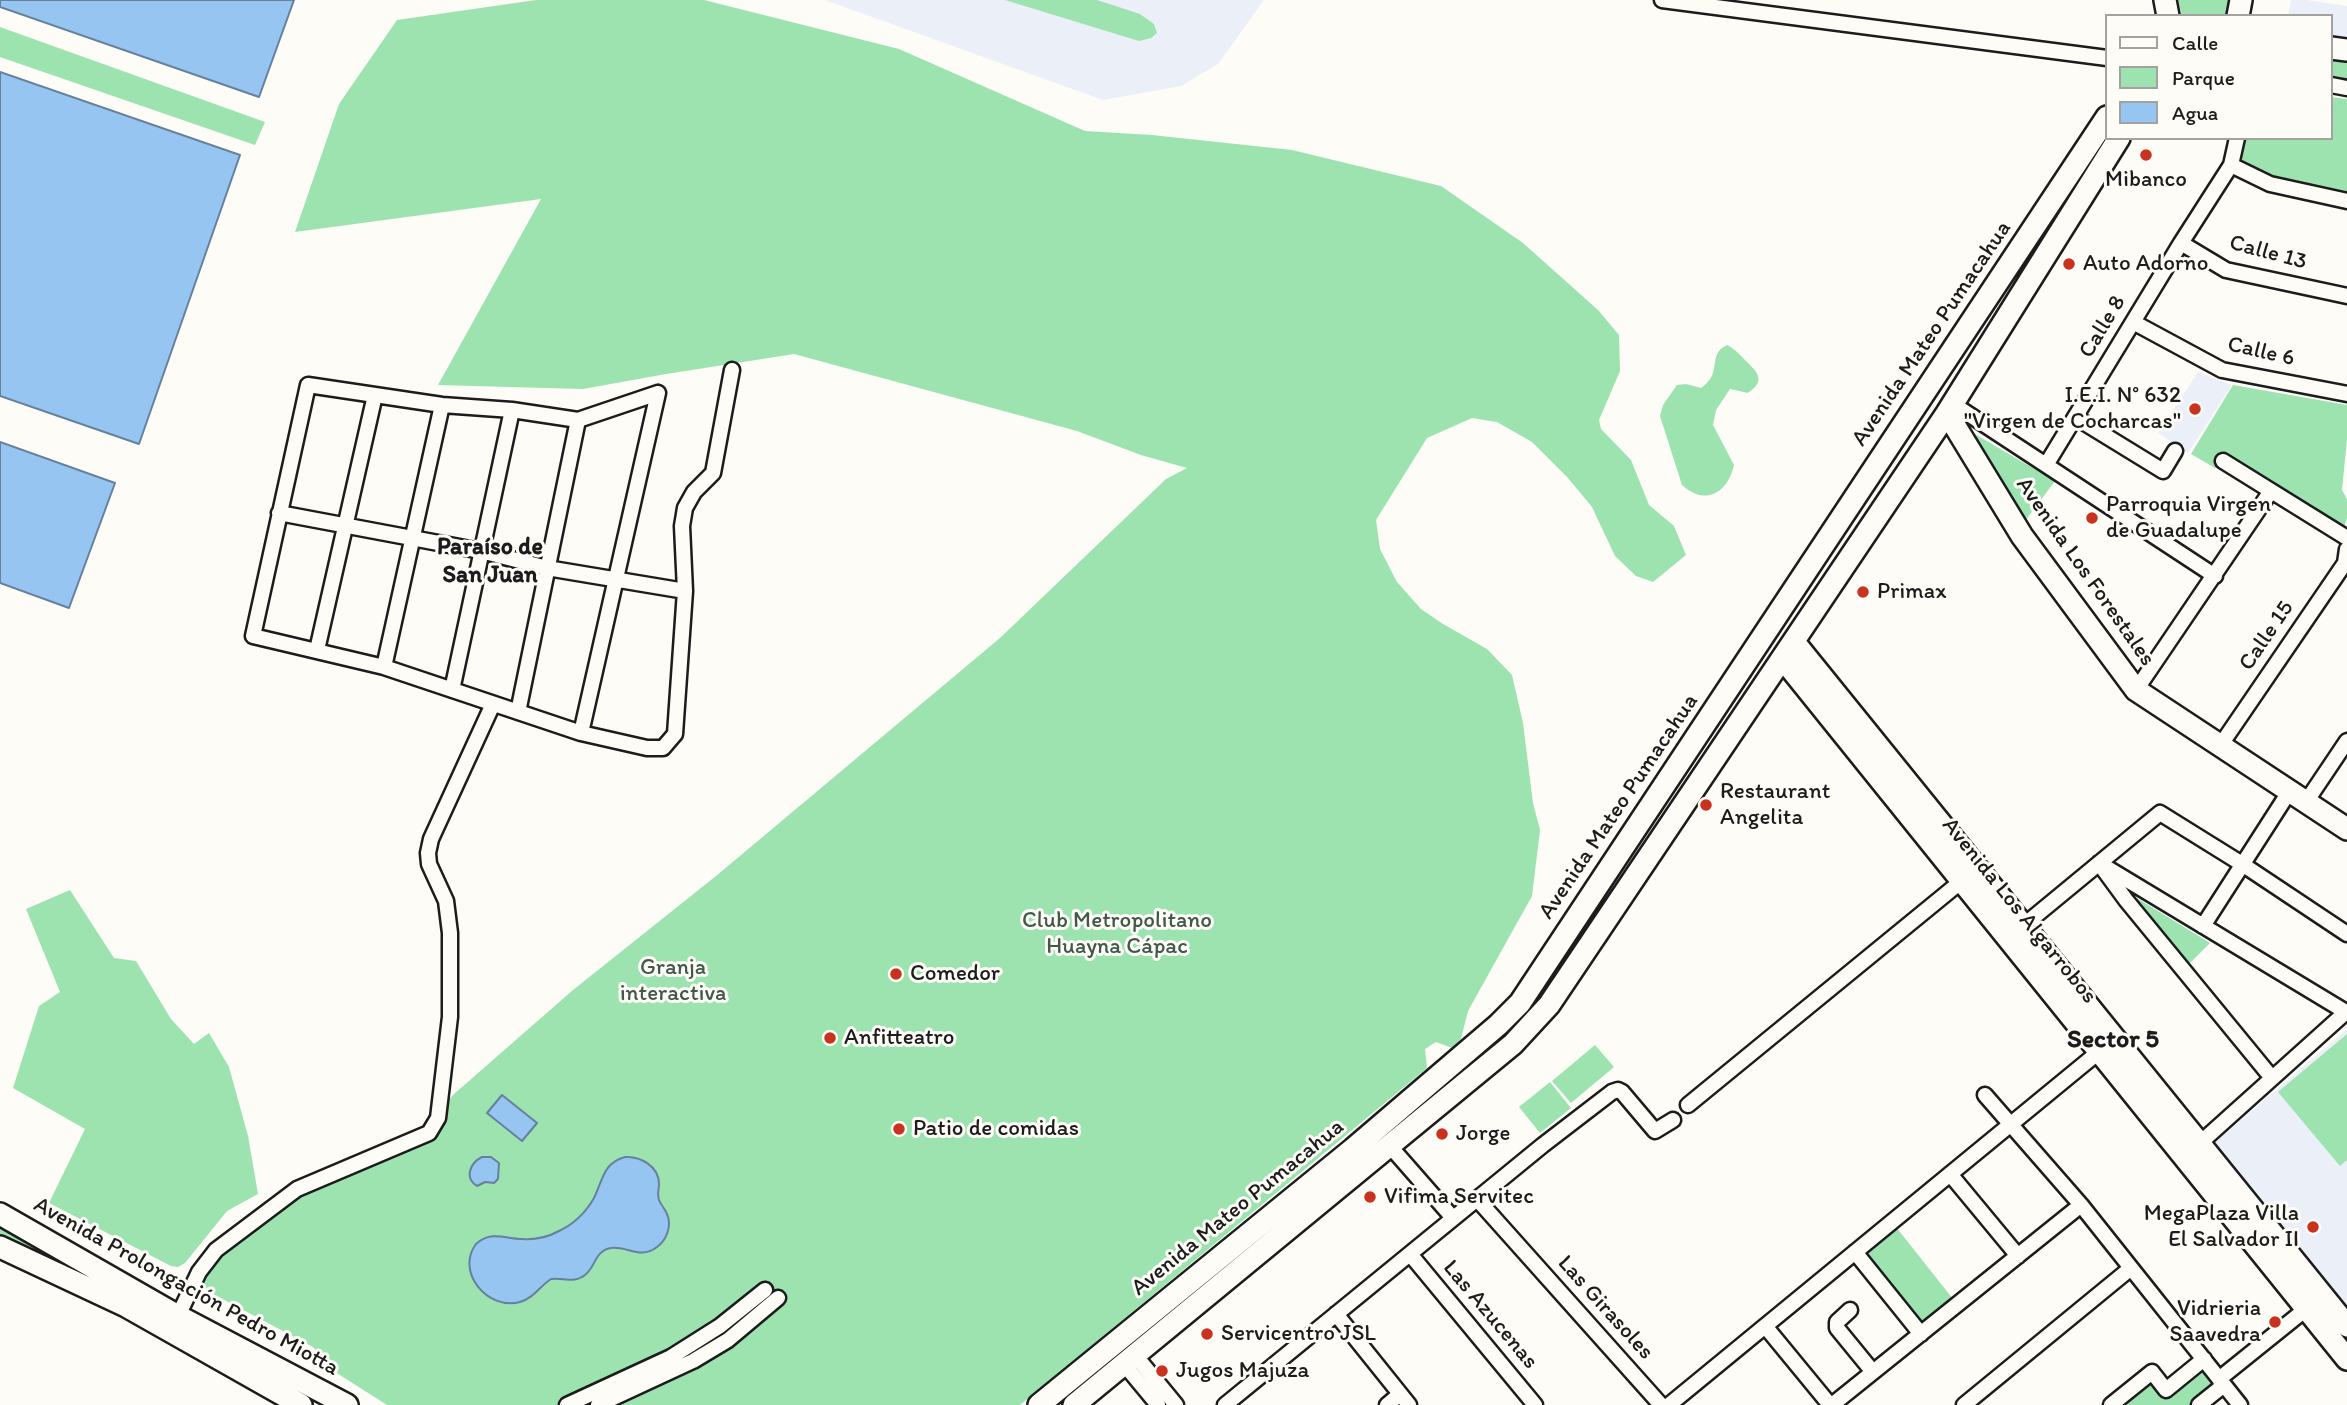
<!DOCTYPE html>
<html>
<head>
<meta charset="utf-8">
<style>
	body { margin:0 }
	#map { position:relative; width:2347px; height:1405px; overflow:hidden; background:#fdfcf7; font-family:Itim,sans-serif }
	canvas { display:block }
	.legend { position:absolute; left:2105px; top:14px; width:228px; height:126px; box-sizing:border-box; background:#fdfcf7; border:2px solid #a3a29f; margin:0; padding:9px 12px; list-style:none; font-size:21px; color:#1c1c1c }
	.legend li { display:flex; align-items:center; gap:14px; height:35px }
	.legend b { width:35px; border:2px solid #a3a29f }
</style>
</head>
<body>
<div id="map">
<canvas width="2347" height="1405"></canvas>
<ul class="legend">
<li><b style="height:9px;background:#fdfcf7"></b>Calle</li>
<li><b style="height:19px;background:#9ce3b0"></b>Parque</li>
<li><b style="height:19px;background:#97c5f2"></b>Agua</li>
</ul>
</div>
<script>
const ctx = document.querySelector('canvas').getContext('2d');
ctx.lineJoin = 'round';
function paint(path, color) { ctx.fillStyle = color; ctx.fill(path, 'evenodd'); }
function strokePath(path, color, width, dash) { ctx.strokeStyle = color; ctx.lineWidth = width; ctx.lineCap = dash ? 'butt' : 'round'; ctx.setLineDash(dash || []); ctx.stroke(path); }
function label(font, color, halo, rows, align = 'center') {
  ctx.font = font + ' Itim,sans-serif'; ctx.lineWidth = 6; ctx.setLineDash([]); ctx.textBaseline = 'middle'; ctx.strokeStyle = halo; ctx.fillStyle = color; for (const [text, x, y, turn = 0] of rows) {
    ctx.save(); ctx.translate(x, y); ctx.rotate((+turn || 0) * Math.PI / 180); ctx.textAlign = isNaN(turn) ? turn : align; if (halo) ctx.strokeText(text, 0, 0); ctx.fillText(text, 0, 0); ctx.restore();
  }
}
const built = new Path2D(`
	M825,0h439l-46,64 -37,22 -78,14z
	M2291,0h16l40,6v38l-16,-3v-25h-43z
	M2198,372l34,13 -44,68 -30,-20z
	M2347,1029v281l-135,-165z`);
const green = new Path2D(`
	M536,0h168l195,49 186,82 67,4 140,15 149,36 82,57 75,67 21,25 1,36 -21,49 2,9 30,31 18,45 25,21 12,29 -33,27 -17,-6 -21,-20 -23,-49 -24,-29 -36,-36 -35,-20 -25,-4 -45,20 -51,82 4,29 17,33 24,27 22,15 44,25 25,26 11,48 10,80 7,27 -8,66 -64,115 -7,28 -9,9 -16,-6 -11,7 2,19 -407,337h-633l-55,-35 -19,-23 -115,-61 19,-31 81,-58 126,-57 21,-36 9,-10 119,-104 143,-114 284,-238 166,-159 21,-11 -46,-13 -64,-24 -283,-77 -128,20 -83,15 -145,-4 103,-186 -246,33 44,-128 58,-84z
	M1005,0h92l43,14 14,10 3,9 -6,5 -12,3z
	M2178,0h54l-3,16h-47z
	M0,27l265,95 -10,23 -255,-88z
	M2331,58l16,3v20l-16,-3z
	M2331,97l16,2v93l-62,-10 -48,-20 4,-24h90z
	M1727,345c8,4 12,9 18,15 12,12 22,20 3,33l-18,-4 -14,21 -3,15 21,40c-6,27 -28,42 -52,20l-22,-69 3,-11 14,-20 9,-1 15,4c23,-16 5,-33 26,-43z
	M2233,385l114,20v34l-5,51 5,9v19l-3,10 -121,-74 -8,14 -24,-14z
	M1973,433l82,48 -33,44 -51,-85z
	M70,890l44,68 22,3 35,58 23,25 15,-11 20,34 19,69 10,58 -31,17 -42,52 -7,4 -7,-1 -122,-63 36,-74 -72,-41 26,-82 21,-14 -34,-83z
	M2127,892l83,51 -23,23z
	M2347,1034v126l-7,6 -62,-74z
	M1595,1045l19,22 -43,36 -19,-22z
	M1550,1082l21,26 -31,25 -21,-26z
	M0,1224l160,91 -160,-78z
	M1896,1227l57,72 -36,29 -57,-73z
	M2203,1364l16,20 -27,21h-75l32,-26 14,17z`);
const water = new Path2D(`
	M0,0h294l-35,97 -259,-90z
	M0,72l240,83 -101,289 -139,-48z
	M0,442l115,41 -46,125 -69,-25z
	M502,1095l35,28 -15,18 -35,-28z
	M482,1157h9l8,6 -1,16 -4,4 -9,-1 -8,4c-13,-8 -7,-23 5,-29z
	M625,1157c15,-1 34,9 34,27 0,5 -2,10 0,16 2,5 6,9 8,14 5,11 0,26 -10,33 -17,13 -29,-1 -46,1 -18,3 -15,22 -29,29 -10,6 -20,0 -31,2 -11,7 -17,19 -31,23 -32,9 -65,-30 -44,-58 16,-14 29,-5 46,-5 13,1 26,-2 37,-8 15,-7 27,-19 35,-33 9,-18 9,-35 31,-41z`);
const street = new Path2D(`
	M1662,0l445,58
	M2331,85l16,3
	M2231,165l39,19 77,17
	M2181,243l45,27 121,26
	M2133,322l89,48 125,24
	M658,393l-80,27 -66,-10 -70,-5 -134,-20 -55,251 131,31 197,66 66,15h16l12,-14 10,-143 -3,-65 3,-18 9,-16 19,-19 19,-103
	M1953,404l262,172
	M2075,417l88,54 12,-20
	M2223,461l124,77
	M2046,465l135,-222 50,-78 6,-27
	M279,513l202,38 66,17 138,23
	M317,650l58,-255
	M384,667l58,-262
	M452,690l60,-280
	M2136,690l135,-199
	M518,712l60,-292
	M581,733l77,-340
	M2220,746l125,-183 2,-14
	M2306,802l41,-61
	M2099,863l247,149 -147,132
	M2104,870l22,30 146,178
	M2023,926l137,-113 82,51 105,70
	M2203,926l86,-134
	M1985,1095l96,110 159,200
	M1688,1105l281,-230
	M1389,1145l64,73
	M1950,1174l68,82
	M1477,1199l184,206
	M1855,1252l66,82
	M1410,1254l125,151
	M1850,1310l-13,12v6l36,44
	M1336,1314l73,91
	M178,1316l21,-44 17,-22 81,-61 132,-56 9,-15 12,-101v-84l-4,-32 -17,-37 -1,-11 3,-14 62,-135
	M1765,1326l65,79
	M1135,1355l41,50
	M1124,1364l34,41
	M2219,1379l87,-70
	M567,1405l104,-48 49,-31 45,-36
	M598,1405l95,-44 35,-21 50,-42
	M1225,1405l318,-260 69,-53 6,-2 4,2 33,39 18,-11
	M1387,1405l13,-11
	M1669,1405l437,-359
	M1832,1405l249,-200
	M1964,1405l167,-137
	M2111,1405l41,-33 14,18 38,-31
	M2199,1405l25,-20`);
const secondary = new Path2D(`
	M2165,0l3,16
	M2238,16l3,-16
	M2331,48l16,2
	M1947,413l75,123 114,154 211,139
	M1794,642l553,684
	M1783,659l564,700
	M0,1214l178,102 169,89
	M0,1247l126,59 175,99
	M1039,1405l314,-256 145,-124 22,-22 587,-886
	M1074,1405l439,-361 36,-39 398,-592 172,-275`);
const markers = [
	[2146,155,7,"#c8321e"],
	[2069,264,7,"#c8321e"],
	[2195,409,7,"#c8321e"],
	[2092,518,7,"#c8321e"],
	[1863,592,7,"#c8321e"],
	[1706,805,7,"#c8321e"],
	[896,974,7,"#c8321e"],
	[830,1038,7,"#c8321e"],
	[899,1129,7,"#c8321e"],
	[1442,1134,7,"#c8321e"],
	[1370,1197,7,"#c8321e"],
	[2313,1227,7,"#c8321e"],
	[2275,1322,7,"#c8321e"],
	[1207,1334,7,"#c8321e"],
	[1162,1371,7,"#c8321e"]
];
const poiNames = [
	["Mibanco",2146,180,"center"],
	["Auto Adorno",2083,264],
	["I.E.I. N° 632",2181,396,"right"],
	["\"Virgen de Cocharcas\"",2181,422,"right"],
	["Parroquia Virgen",2106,505],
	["de Guadalupe",2106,531],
	["Primax",1877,592],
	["Restaurant",1720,792],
	["Angelita",1720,818],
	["Comedor",910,974],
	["Anfitteatro",844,1038],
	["Patio de comidas",913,1129],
	["Jorge",1456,1134],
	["Vifima Servitec",1384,1197],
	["MegaPlaza Villa",2299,1214,"right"],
	["El Salvador II",2299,1240,"right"],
	["Vidrieria",2261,1309,"right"],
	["Saavedra",2261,1335,"right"],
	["Servicentro JSL",1221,1334],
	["Jugos Majuza",1176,1371]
];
const streetNames = [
	["Calle 13",2268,253,15],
	["Calle 8",2103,327,-59],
	["Avenida Mateo Pumacahua",1932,334,-56],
	["Calle 6",2261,352,13],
	["Avenida Los Forestales",2085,572,55],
	["Calle 15",2267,636,-56],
	["Avenida Mateo Pumacahua",1619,807,-56],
	["Avenida Los Algarrobos",2019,911,51],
	["Avenida Mateo Pumacahua",1238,1208,-39],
	["Avenida Prolongación Pedro Miotta",186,1287,29],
	["Las Girasoles",1605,1308,48],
	["Las Azucenas",1490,1315,50]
];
const parkNames = [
	["Club Metropolitano",1117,921],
	["Huayna Cápac",1117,947],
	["Granja",673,968],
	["interactiva",673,994]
];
const neighbourhoodNames = [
	["Paraíso de",490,548],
	["San Juan",490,576]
];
const quarterNames = [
	["Sector 5",2113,1040]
];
paint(built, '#ebeff7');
paint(green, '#9ce3b0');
paint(water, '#97c5f2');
strokePath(water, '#66819c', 2);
strokePath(street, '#1c1c1c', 19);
strokePath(secondary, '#1c1c1c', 26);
strokePath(street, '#fdfcf7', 14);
strokePath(secondary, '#fdfcf7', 21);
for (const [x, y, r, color] of markers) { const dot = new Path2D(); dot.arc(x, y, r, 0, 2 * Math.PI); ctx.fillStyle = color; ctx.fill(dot); strokePath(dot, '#fdfcf7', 2.5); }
label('23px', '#1c1c1c', '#fdfcf7', poiNames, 'left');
label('23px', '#1c1c1c', '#fdfcf7', streetNames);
label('23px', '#425848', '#fdfcf7', parkNames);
label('bold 24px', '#1c1c1c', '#fdfcf7', neighbourhoodNames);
label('bold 26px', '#1c1c1c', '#fdfcf7', quarterNames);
</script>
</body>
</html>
